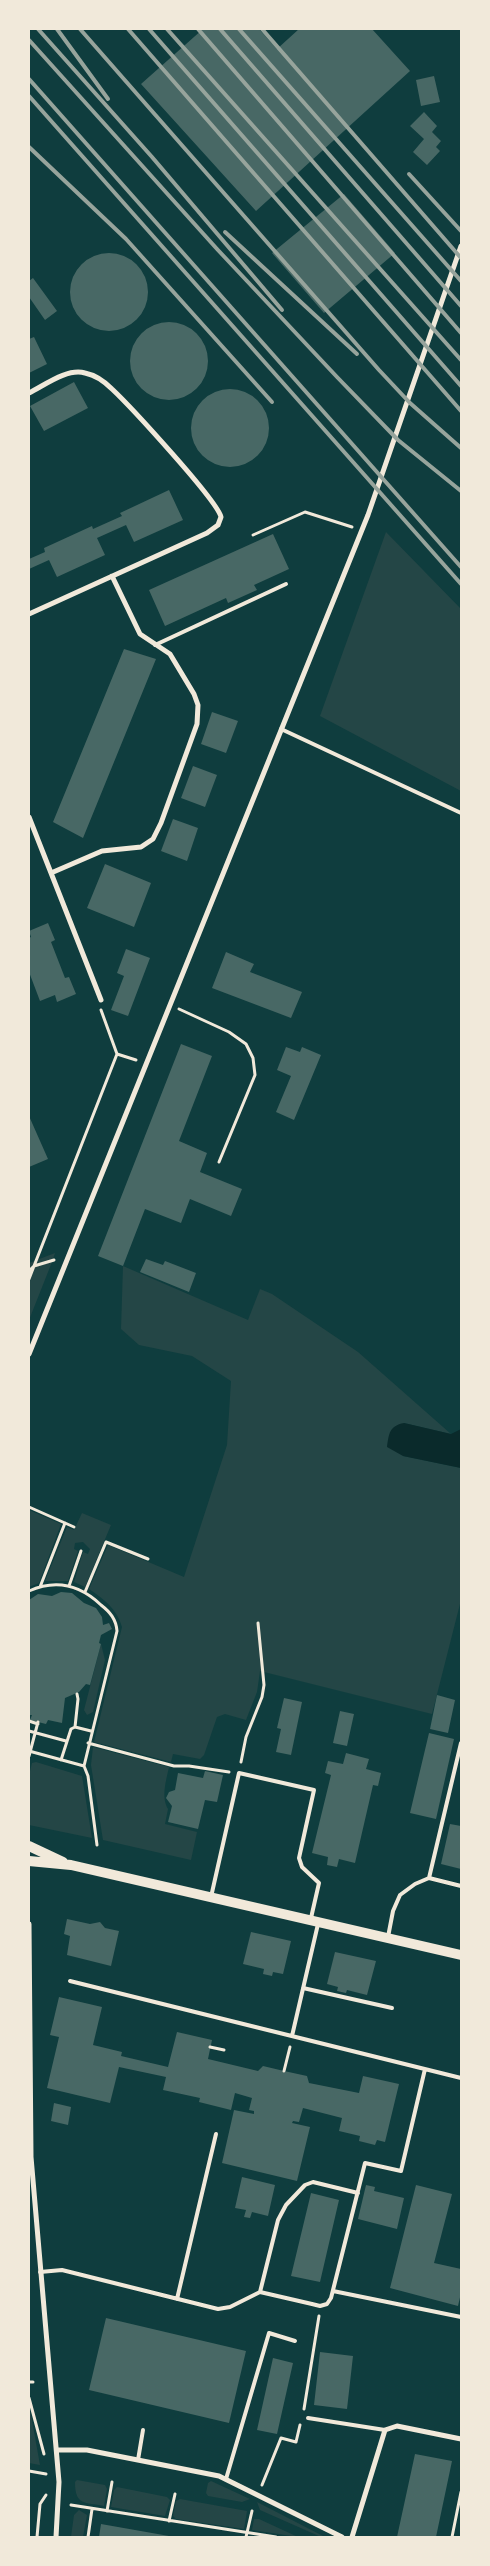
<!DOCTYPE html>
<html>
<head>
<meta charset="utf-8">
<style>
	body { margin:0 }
	#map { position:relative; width:490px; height:2566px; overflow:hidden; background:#0f3d3e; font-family:"Zilla Slab",serif }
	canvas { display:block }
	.frame { position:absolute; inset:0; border:30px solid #f1e9da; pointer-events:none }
</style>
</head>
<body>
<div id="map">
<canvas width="490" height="2566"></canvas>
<div class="frame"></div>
</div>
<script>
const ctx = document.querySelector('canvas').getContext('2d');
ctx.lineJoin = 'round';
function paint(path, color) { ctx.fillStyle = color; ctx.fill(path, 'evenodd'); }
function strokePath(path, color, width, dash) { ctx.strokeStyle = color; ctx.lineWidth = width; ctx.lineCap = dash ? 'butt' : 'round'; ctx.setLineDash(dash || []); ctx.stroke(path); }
const green = new Path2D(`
	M386,532l75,77v182l-141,-75z
	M55,1253l-3,9 -23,58v-57z
	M123,1266l125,54 12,-31 12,5 86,58 93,82 -47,-11 -1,33 58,12v132l-29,114 -172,-43 -3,21 -11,28 -21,-6 -8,3 -13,38 -4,4 -27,-5 -2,8 -77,-20 28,-115c-5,-18 -18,-28 -33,-38l19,-44 76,32 43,-132 4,-64 -39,-25 -53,-11 -18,-16z
	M29,1510l32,14 -22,59 -10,4z
	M82,1513l29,12 -26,62 -11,-5 9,-30 5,2 2,-5 -7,-7 -8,1 -1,6 4,2 -10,30h-23l22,-54 7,3z
	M101,1644l4,16 -12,52 -6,3 -3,-5z
	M93,1747l76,20c-3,14 -8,30 -1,42l-3,15 32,8 -6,28 -88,-20 -12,-75z
	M36,1762l46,14 10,62 -63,-13v-50l3,-12z
	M29,2408l2,7 9,50 -11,-2z
	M77,2480l28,5 2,4 -3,17c-19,-4 -29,0 -29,-24z
	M211,2481l39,18 -8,3 -34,-6 -2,-3 2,-10z
	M117,2487l50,10 3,3 -5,16 -54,-9 3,-17z
	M180,2499l67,12 -3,18 -68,-10 -3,-3 3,-15z
	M257,2502l68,35h-4l-61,-27z
	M79,2510l8,5 -4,22h-12l3,-22z
	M254,2519h5l39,18 -46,-7z`);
const water = new Path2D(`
	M404,1423l47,11 10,-5v39l-58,-12 -16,-9c2,-13 2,-21 17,-24z`);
const building = new Path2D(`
	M203,29h56l18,20 22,-20h73l38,42 -154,140 -115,-127z
	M434,76l6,26 -19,4 -5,-26z
	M424,112l13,14 -5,6 9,9 -5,6 4,4 -13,14 -14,-13 11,-13 -14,-13z
	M344,194l51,59 -71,60 -52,-60z
	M70 292a39 39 0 1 1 78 0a39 39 0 1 1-78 0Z
	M33,278l24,33 -12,9 -16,-23v-16z
	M130 361a39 39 0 1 1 78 0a39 39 0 1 1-78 0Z
	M34,337l13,27 -18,9v-34z
	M74,382l14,26 -44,23 -14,-25z
	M191 428a39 39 0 1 1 78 0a39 39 0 1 1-78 0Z
	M169,490l14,30 -49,22 -8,-17 -29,13 8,17 -48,22 -8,-17 -20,9v-10l16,-7 -1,-4 48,-22 1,3 29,-13 -2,-3z
	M273,534l16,35 -35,16 3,5 -29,13 -2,-5 -61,28 -16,-36z
	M124,649l32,10 -73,179 -30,-16z
	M212,712l26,9 -12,32 -25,-9z
	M193,766l24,9 -12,32 -24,-9z
	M173,819l25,9 -11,33 -26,-10z
	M105,864l46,19 -17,44 -47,-19z
	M48,923l7,17 -4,2 14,36 4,-1 7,17 -19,8 -2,-7 -15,6 -11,-29v-34l2,-1 -2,-6z
	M126,949l24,9 -22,58 -17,-6 13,-34 -7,-3z
	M226,952l28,12 -4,8 52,20 -11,26 -79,-30z
	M181,1044l31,12 -33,85 28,12 -7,19 42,17 -11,27 -41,-17 -9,24 -36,-14 -22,57 -25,-10z
	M286,1047l14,5 2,-5 19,8 -27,65 -18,-8 15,-36 -14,-6z
	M29,1116l19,43 -19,8z
	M146,1259l17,6 2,-4 31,12 -7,19 -49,-20z
	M61,1592l11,1 12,10 12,5 6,9 1,8 6,-2 3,6 -11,6 -2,8 2,1 -11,41 -4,-1 -7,8 -14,6 -3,25 -14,-3 -2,4 -16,-4 2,-5h-3v-115l9,-6 14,2z
	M437,1695l18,5 -7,33 -18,-4z
	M284,1698l18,4 -11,53 -15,-3 5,-23 -4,-1z
	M340,1711l14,3 -7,32 -14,-3z
	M429,1733l25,6 -18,80 -26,-6z
	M346,1753l23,6 -3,10 15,4 -3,13 -5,-1 -18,78 -16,-4 -2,8 -10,-2 1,-8 -16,-4 19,-78 -6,-2 3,-12 15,3z
	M205,1771l18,4 -6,27 -12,-2 -7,29 -30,-7 4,-16 -6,-8 3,-6 6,-2 3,-17 25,5z
	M450,1824l11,2v43l-20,-5z
	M67,1919l23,5 10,-2 5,6 14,3 -8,35 -44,-11 3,-19 -6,-2z
	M251,1932l40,9 -8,33 -10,-2 -1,4 -9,-2 1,-5 -21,-5z
	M335,1952l41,9 -9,34 -20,-5 -1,3 -9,-2 1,-4 -11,-3z
	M59,1997l43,10 -9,38 29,7 -1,4 47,11 9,-35 35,8 -4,19 50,12 5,-5 21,5 23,5 2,7 50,10 4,-17 36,8 -14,58 -8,-2 -2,5 -16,-4 1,-5 -21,-5 3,-13 -39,-10 -4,14 -6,-1 -1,2 18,4 -13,54 -75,-18 12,-53 20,4v-3l-5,-1 3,-12 -17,-5 -4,17 -32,-8 1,-4 -37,-8 3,-13 -47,-10 -9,36 -63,-15 12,-51 -9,-2z
	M54,2103l17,4 -3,18 -17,-4z
	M242,2177l33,8 -7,31 -16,-4 -2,6 -6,-1 2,-7 -11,-2z
	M366,2185l9,2 -1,4 30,7 -7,31 -39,-10z
	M416,2185l36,9 -18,69 27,6v24l-3,13 -68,-18z
	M311,2193l28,7 -19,82 -29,-6z
	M106,2318l140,33 -17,72 -140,-33z
	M320,2352l33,4 -6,53 -33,-4z
	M273,2358l20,5 -16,71 -20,-4z
	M415,2454l37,7 -16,76h-39z
	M101,2524l68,12 -1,1h-69z`);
const path = new Path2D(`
	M253,535l52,-23 47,15
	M179,1009l50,23 17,12 7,14 2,17 -36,87
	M117,1054l19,6
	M34,1266l20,-6
	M29,1271l5,-5 83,-212 -16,-44
	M29,1279l5,-13
	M29,1507l45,20
	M69,1586l12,-35
	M40,1587l25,-64
	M29,1591c27,-12 51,-6 72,14 9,7 15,14 16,26l-33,135 -55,-15
	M85,1592l21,-50 42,17
	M29,1721l9,3
	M75,1727l3,-28 -1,-5
	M29,1731l37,10
	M88,1743l86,23h15l40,6
	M29,1756l9,-34
	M61,1760l10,-31 4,-2 16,4
	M241,1762l5,-25 16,-40 2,-12 -6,-62
	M84,1766l4,10 9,69
	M210,2047l14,3
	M284,2071l6,-24
	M29,2382h4
	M29,2398l15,56
	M304,2409l15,-93
	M29,2471l17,3
	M262,2485l19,-47 15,4 4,-17
	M71,2505l205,32
	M107,2511l5,-29
	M169,2521l6,-27
	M37,2537l3,-33 6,-9
	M88,2537l4,-28
	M246,2537l6,-26
	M452,2537l9,-45`);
const service = new Path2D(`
	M155,645l131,-61
	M281,729l180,84
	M429,1878l32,-135
	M211,1897l28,-124 75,17 -15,68 3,9 17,16 -8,35
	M388,1937l5,-26 7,-16 15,-11 14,-6 32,8
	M70,1981l391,97
	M303,1988l89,20
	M292,2036l26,-112
	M40,2272l22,-2 156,39 12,-2 30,-15 18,-72 8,-15 19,-20 8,-3 45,11
	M333,2291l128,26
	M260,2292l52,12 8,2 7,-2 4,-6 34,-135 36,8 24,-102
	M177,2299l39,-165
	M308,2418l77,12
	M138,2460l5,-30
	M226,2479l43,-146 26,8`);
const minor = new Path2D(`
	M29,393c16,-8 38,-25 56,-20 10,2 20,9 27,16 17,16 105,111 109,128l-3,8 -11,8 -178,81
	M29,817l72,183
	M51,873l51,-22 39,-4 12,-8 8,-16 36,-99 1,-19 -4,-11 -24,-40 -30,-20 -28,-58
	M29,1354l339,-839 93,-269
	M29,1924l2,233 28,325 -3,55
	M57,2450h30l132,26 123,61
	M352,2537l33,-107 12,-4 64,13`);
const secondary = new Path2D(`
	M29,1846l34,16
	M29,1861l42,4 390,90`);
const rail = new Path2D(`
	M38,29l114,128 130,153
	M57,29l51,70
	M80,29l299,341 31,33 51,45
	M128,29l333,382
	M149,29l312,357
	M167,29l294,331
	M198,29l263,304
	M220,29l241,277
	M239,29l222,252
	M262,29l199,229
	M29,40l188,209 120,128 61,63 63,51
	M29,79l432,488
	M29,96l432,488
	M29,147l97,92 146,163
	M409,174l52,57
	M225,232l132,122`);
paint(green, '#244646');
paint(water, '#0a2a2b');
paint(building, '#486865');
strokePath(path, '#f1e9da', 3);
strokePath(service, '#f1e9da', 4);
strokePath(minor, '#f1e9da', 5);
strokePath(secondary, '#f1e9da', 10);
strokePath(rail, '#97a49c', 4);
</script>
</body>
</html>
